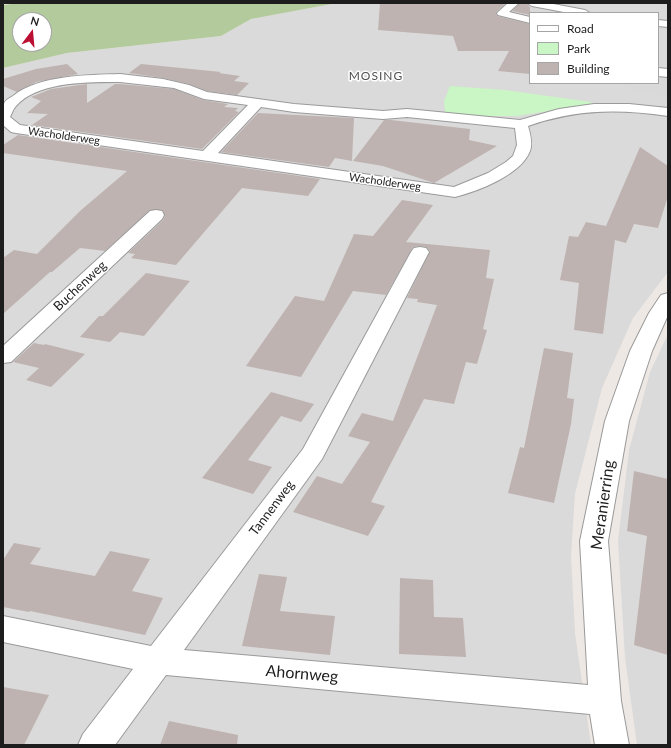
<!DOCTYPE html>
<html>
<head>
<meta charset="utf-8">
<style>
	body { margin:0 }
	#map { position:relative; width:671px; height:748px; overflow:hidden; background:#ede8e4; font-family:Lato,sans-serif }
	canvas { display:block }
	.frame { position:absolute; inset:0; border:4px solid #1d1d1d; pointer-events:none }
	.legend { position:absolute; left:529px; top:12px; width:130px; height:72px; box-sizing:border-box; background:#fff; border:1px solid #a5a5a5; margin:0; padding:5px 7px; list-style:none; font-size:12px; color:#1d1d1d }
	.legend li { display:flex; align-items:center; gap:8px; height:20px }
	.legend b { width:20px; border:1px solid #a5a5a5 }
	.north { position:absolute; left:12px; top:12px; width:40px; height:40px; box-sizing:border-box; background:#fff; border:1px solid #a5a5a5; border-radius:50%; rotate:16deg; font-size:11px; font-weight:700; line-height:16px; text-align:center; color:#1d1d1d }
	.north::after { content:''; display:block; margin:auto; width:14px; height:18px; background:#bb1034; clip-path:polygon(50% 0,100% 100%,50% 72%,0 100%) }
</style>
</head>
<body>
<div id="map">
<canvas width="671" height="748"></canvas>
<div class="frame"></div>
<ul class="legend">
<li><b style="height:5px;background:#fff"></b>Road</li>
<li><b style="height:11px;background:#caf5c4"></b>Park</li>
<li><b style="height:11px;background:#beb3b1"></b>Building</li>
</ul>
<div class="north">N</div>
</div>
<script>
const ctx = document.querySelector('canvas').getContext('2d');
ctx.lineJoin = 'round';
function paint(path, color) { ctx.fillStyle = color; ctx.fill(path, 'evenodd'); }
function strokePath(path, color, width, dash) { ctx.strokeStyle = color; ctx.lineWidth = width; ctx.lineCap = dash ? 'butt' : 'round'; ctx.setLineDash(dash || []); ctx.stroke(path); }
function label(font, color, halo, rows, align = 'center') {
  ctx.font = font + ' Lato,sans-serif'; ctx.lineWidth = 3; ctx.setLineDash([]); ctx.textBaseline = 'middle'; ctx.strokeStyle = halo; ctx.fillStyle = color; for (const [text, x, y, turn = 0] of rows) {
    ctx.save(); ctx.translate(x, y); ctx.rotate((+turn || 0) * Math.PI / 180); ctx.textAlign = isNaN(turn) ? turn : align; if (halo) ctx.strokeText(text, 0, 0); ctx.fillText(text, 0, 0); ctx.restore();
  }
}
const residential = new Path2D(`
	M337,3h331v269l-35,46 -31,70 -27,106 -4,62 4,77 16,112h-588v-677l64,-15 154,-17 30,-17zM530,13h128v70h-128z
	M668,334v411h-31l-12,-87 -7,-117 11,-91 21,-78z`);
const forest = new Path2D(`
	M20,3h317l-86,16 -30,17 -154,17 -64,15v-63zM20,20h24v24h-24z`);
const park = new Path2D(`
	M450,86l55,4 86,12 1,2 -75,12h-40l-32,-4 -1,-11z`);
const parking = new Path2D(`
	M658,79l10,1v15l-31,-3 -12,-9h33z`);
const building = new Path2D(`
	M380,3h126l-10,9 1,4 33,8v50l-32,-3 11,-20h-51l-5,-15 -75,-6z
	M520,3h6l4,4v8l-18,-4z
	M67,64l11,10 -42,8 -19,10 -14,-6v-7l33,-10z
	M141,64l80,8 -2,1 21,3 -6,5 15,2 -12,12 -30,-4 -18,-7 -26,-6 -34,-5z
	M87,84v19l28,-19h5l54,5 29,11 25,4 -4,3 14,1 -3,3 4,1 -37,37 -170,-24 16,-11 -21,-1 14,-12 -10,-4 20,-8z
	M258,113l96,5 -2,43 -17,-3 -6,9 -108,-15z
	M384,120h7l79,9 -1,11 28,6 -63,37 -51,-17 -30,-5z
	M18,135l302,44 -12,17 -66,-8 -66,77 -45,-7 4,-4 -7,-1 35,-33 2,-4 -3,-6h-12l-45,41 -25,-3 -28,24h-2l-47,42v-56l11,-8 23,4 43,-43 47,-40 -124,-18v-8z
	M640,147l28,19v30l-10,32 -24,-4 -8,19 -11,-3 -12,94 -29,-4 5,-47 -19,-3 9,-44 9,1 8,-15 20,4z
	M402,200l31,5 -27,37 84,8 -4,28 8,1 -11,50 4,1 -10,34 -11,-2 -12,42 -30,-5 -53,103 14,4 -17,30 -75,-24 24,-36 25,8 28,-42 -22,-6 14,-23 31,8 44,-116 -20,-3 1,-3 -11,-1 23,-47 -4,-4 -6,-1 -7,1 -27,48 -33,-4 -52,86 -55,-11 49,-70 29,5 30,-67 19,2z
	M146,273l44,8 -46,55 -24,-4 -10,10 -30,-5 19,-21h4z
	M34,343l10,2 1,-1 40,10 -34,33 -25,-7 13,-12 -26,-6z
	M544,348l29,5 -6,45 7,1 -3,25 -17,79 -46,-10 12,-46 4,1z
	M271,392l43,12 -13,18 -20,-6 -33,44 24,7 -19,27 -51,-16z
	M634,471l34,8v176l-34,-10 13,-109 -20,-5z
	M14,543l27,5 -11,16 65,12 15,-25 40,8 -18,32 31,7 -18,37 -115,-24 -1,1 -26,-5v-47z
	M259,574l28,3 -7,34 55,5 -5,39 -88,-9z
	M400,578l33,2 1,37 29,1 3,39 -67,-3z
	M3,687l46,8 -25,50h-21z
	M169,721l69,14 -1,10h-77z`);
const minor = new Path2D(`
	M508,3h11l-10,9 21,5v6l-32,-8 -1,-2z
	M527,3h21l37,7 5,3h-21l-37,-7z
	M658,20l10,1v6l-10,-1z
	M658,68l10,1v8l-10,-1z
	M120,74l43,5 26,6 18,7 87,12 89,7 24,-2 113,11 39,-11 35,-5h35l39,4v8c-50,-7 -91,-7 -140,10 2,7 5,17 2,25 -9,24 -52,40 -75,46l-439,-64 -5,-1 -8,-7c0,-6 -2,-16 1,-21 1,-4 6,-6 9,-8 26,-21 75,-21 107,-22zM120,82l54,6 30,11 44,6 -45,46 -183,-26 -10,-8c2,-4 3,-8 6,-11 22,-25 73,-24 104,-24zM261,107l33,5 89,7 24,-2 108,11 2,17 -4,11 -7,6 -18,11 -34,14 -236,-34z
	M156,210l6,1 2,4 -2,4 -151,143 -8,1v-17l147,-135z
	M420,247l6,1 3,4 -107,207 -138,191 404,35 -8,-144 25,-120 25,-70 19,-38 12,-18 7,-2v22l-16,36 -23,70 -21,120 13,160 8,44h-34l-5,-31 -424,-39 -51,70h-37l5,-11 50,-65 -130,-27v-26l148,30 152,-197 108,-197 3,-4z`);
const farStreetnames = [
	["Wacholderweg",64,136,8],
	["Wacholderweg",385,182,8]
];
const farNeighbourhoodnames = [
	["MOSING",376,76]
];
const streetNames = [
	["Buchenweg",80,286,-43],
	["Tannenweg",272,508,-53]
];
const nearStreetnames = [
	["Meranierring",603,505,-82],
	["Ahornweg",302,674,5]
];
paint(residential, '#dbdada');
paint(forest, '#b3ca9c');
paint(park, '#caf5c4');
paint(parking, '#d9d9d9');
paint(building, '#beb3b1');
strokePath(minor, '#9a9a9a', 2);
paint(minor, '#fff');
label('11px', '#1d1d1d', '#fff', farStreetnames);
ctx.letterSpacing = '1px';
label('12px', '#505050', '#fff', farNeighbourhoodnames);
ctx.letterSpacing = '0px';
label('13px', '#1d1d1d', '#fff', streetNames);
label('16px', '#1d1d1d', '#fff', nearStreetnames);
</script>
</body>
</html>
